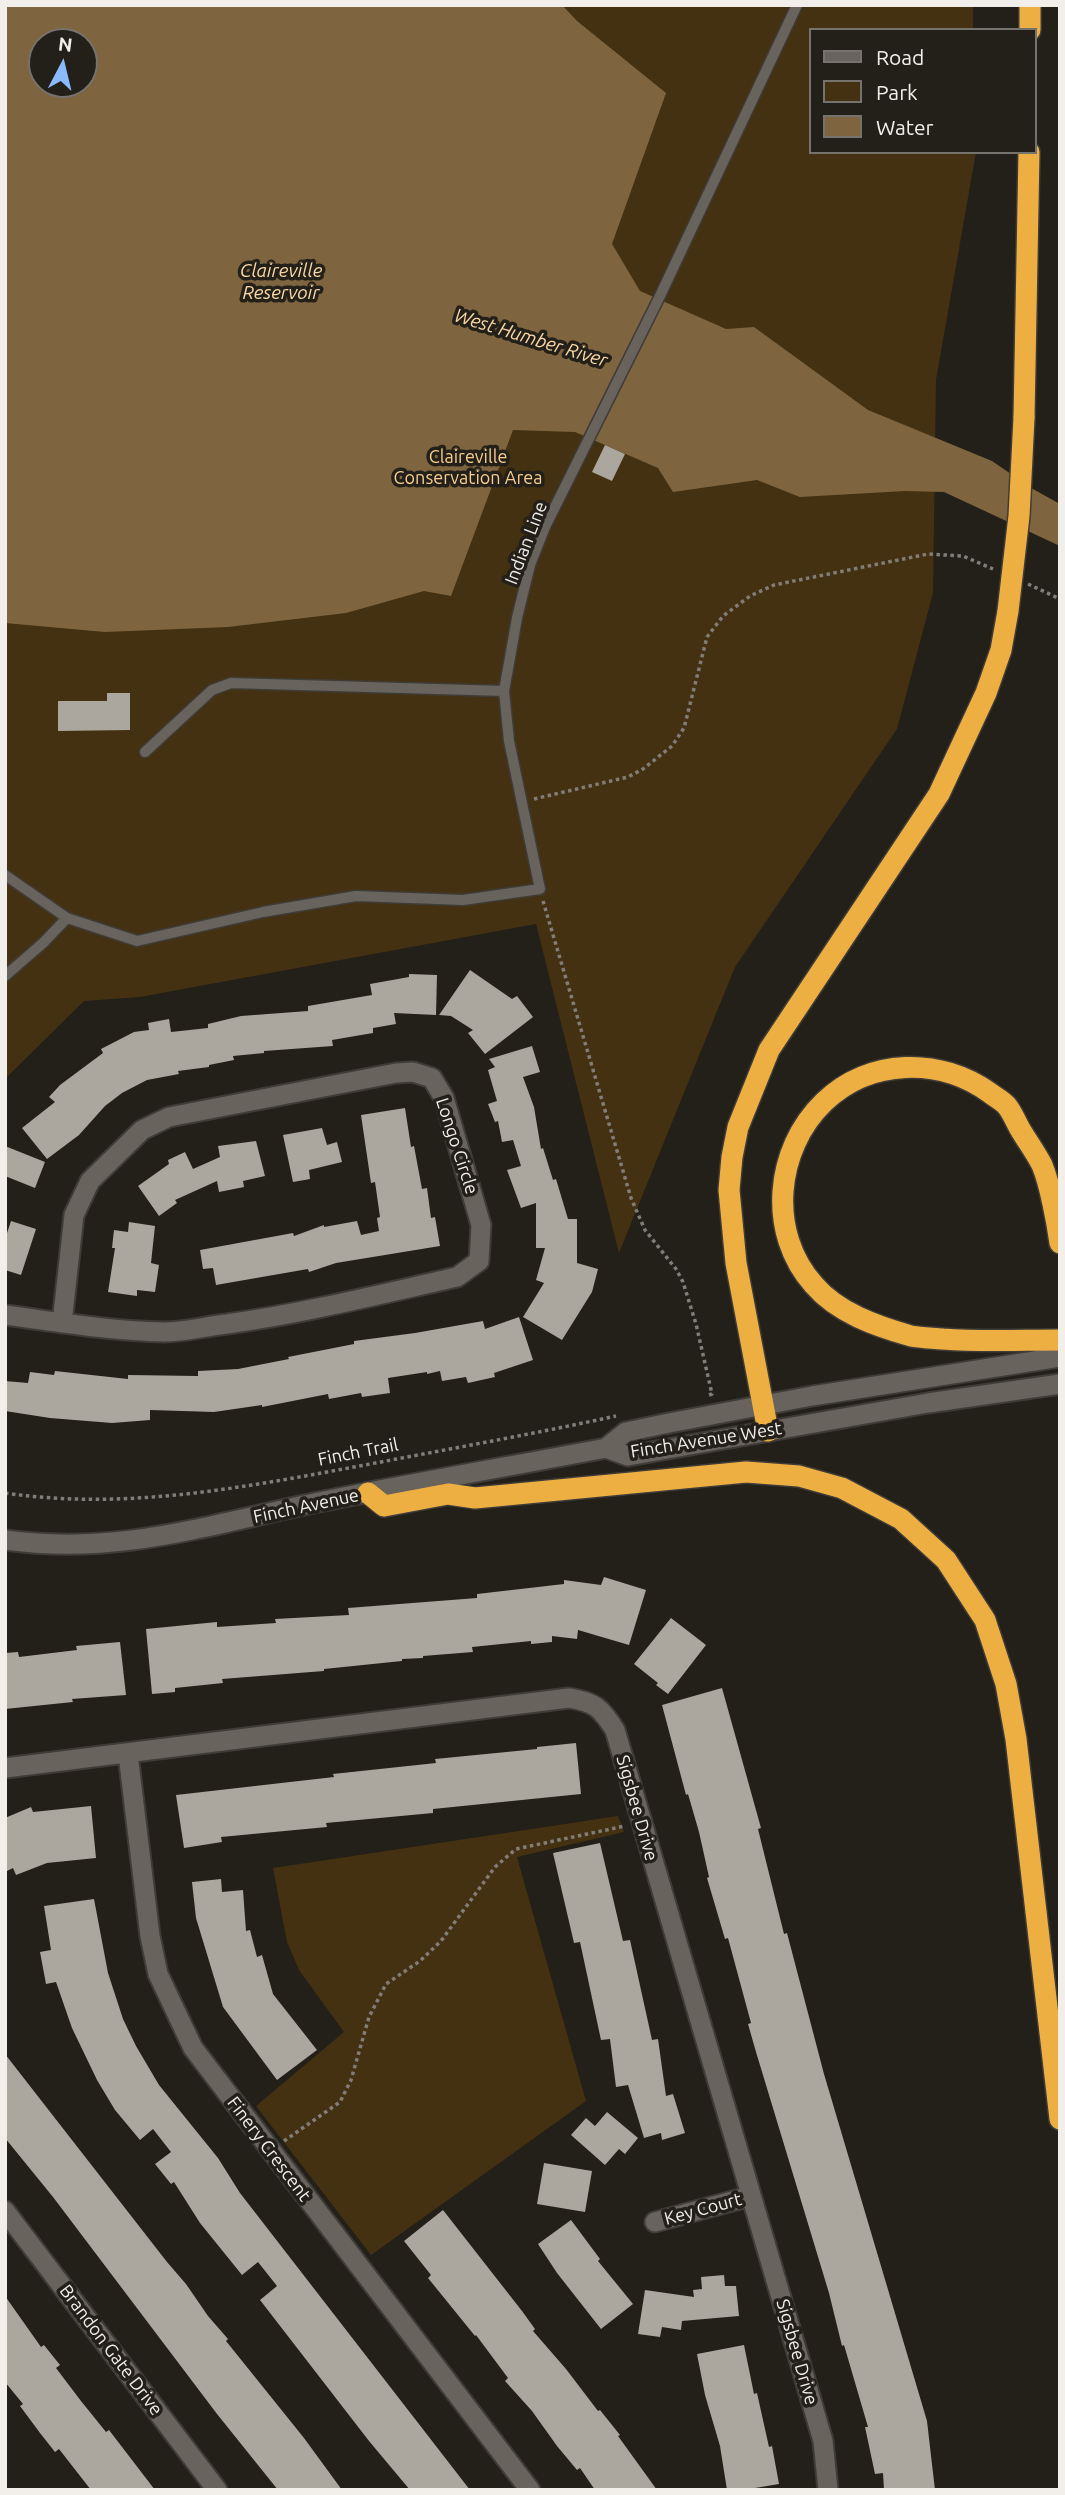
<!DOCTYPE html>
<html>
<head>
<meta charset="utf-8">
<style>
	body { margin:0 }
	#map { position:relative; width:1065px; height:2495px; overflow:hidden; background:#231f19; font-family:Ubuntu,sans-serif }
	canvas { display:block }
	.frame { position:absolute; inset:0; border:7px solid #f2efea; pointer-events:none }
	.legend { position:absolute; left:809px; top:28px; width:228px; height:126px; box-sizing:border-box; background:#231f19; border:2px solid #76726d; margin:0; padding:9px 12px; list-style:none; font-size:21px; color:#f2efea }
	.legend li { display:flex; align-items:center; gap:14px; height:35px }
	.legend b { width:35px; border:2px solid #76726d }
	.north { position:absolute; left:28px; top:28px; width:70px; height:70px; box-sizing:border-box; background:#231f19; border:2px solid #76726d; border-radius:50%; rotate:7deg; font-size:19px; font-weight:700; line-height:28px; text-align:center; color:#f2efea }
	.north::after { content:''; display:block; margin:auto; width:24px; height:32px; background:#8bbafc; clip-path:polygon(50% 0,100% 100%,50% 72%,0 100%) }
</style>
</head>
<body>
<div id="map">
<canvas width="1065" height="2495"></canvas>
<div class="frame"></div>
<ul class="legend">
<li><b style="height:9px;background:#68635c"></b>Road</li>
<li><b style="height:19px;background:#443111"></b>Park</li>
<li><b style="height:19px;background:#7e653f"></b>Water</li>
</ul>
<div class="north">N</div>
</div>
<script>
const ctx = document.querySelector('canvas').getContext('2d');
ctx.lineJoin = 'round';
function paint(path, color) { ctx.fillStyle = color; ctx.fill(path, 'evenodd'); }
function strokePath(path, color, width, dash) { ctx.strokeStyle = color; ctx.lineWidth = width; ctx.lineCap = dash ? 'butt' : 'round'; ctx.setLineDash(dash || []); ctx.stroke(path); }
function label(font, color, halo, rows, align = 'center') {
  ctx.font = font + ' Ubuntu,sans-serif'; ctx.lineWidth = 7; ctx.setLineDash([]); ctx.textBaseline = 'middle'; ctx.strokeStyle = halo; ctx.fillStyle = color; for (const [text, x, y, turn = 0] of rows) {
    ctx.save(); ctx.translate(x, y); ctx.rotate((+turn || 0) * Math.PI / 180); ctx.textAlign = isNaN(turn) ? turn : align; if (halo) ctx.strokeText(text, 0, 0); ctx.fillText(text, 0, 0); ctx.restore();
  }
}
const green = new Path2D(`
	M5,5h968v25h-162v122h165l-40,228 -3,213 -36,136 -162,238 -116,286 -83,-329 -396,73 -56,4 -79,78zM42,42h42v42h-42z
	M618,1816l6,16 -107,25 69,244 -215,154 -115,-149 88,-74 -45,-62 -12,-28 -14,-74z`);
const water = new Path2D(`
	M5,5h557l15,16 89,72 -54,151 28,47 86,38 28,-2 114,83 124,51 41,28 27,15v42l-116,-54 -39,-1 -105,6 -43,-17 -84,12 -15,-24 -83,-36 -62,-2 -62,166 -27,-5 -78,22 -118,14 -123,5 -100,-9zM42,42h42v42h-42z`);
const building = new Path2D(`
	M605,445l20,9 -13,27 -20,-9z
	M107,693h23v37l-72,1v-30h49z
	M470,970l42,29 5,-3 16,21 -48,37 -17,-21 5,-3 -22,-14 -12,-1z
	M409,974l28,1 -1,40 -42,-2 2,11 -23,4v5l-41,7 1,6 -69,5v2l-31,3 1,4 -25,5v2l-31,4 1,3 -32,6 -25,13 -17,13 -26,29 -32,24 -25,-31 33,-26 -6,-5 11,-12 43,-32 -2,-4 33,-17 15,-2 -1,-7 21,-4 2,13 37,-4v-4l33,-8 67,-5v-5l64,-11 -2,-11 39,-7z
	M532,1046l8,26 -17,5 11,30 7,42 2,-1 10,32 3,-1 12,40h9v44l21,6 -6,23 -30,48 -39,-23 21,-34 -8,-3 9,-32h-9v-45l-15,5 -14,-38 14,-4 -8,-26 -11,2 -4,-21 -3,1 -7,-18 9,-3 -9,-31 7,-3 -6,-8z
	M405,1108l6,39 3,-1 8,43 5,-1 4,30 4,-1 5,29 -104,17 -27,9 -1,-3 -92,16 -3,-17 -10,1 -3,-19 93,-17 1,3 30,-11v2l33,-6 4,14 18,-4 -2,-13 3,-1 -5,-35 -4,1 -10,-68z
	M322,1128l5,17 10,-3 5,20 -33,8 1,9 -17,3 -10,-47z
	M256,1141l9,35 -22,5 1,6 -25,5 -2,-11 -42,19 2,3 -18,13 -21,-30 31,-22 -1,-4 17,-8 8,17 27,-12 -2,-11z
	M5,1146l40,16 -10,26 -30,-12z
	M11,1221l25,8 -15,46 -16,-5v-31z
	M129,1222l26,4 -4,37 8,2 -4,27 -18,-2v6l-29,-4 7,-44h-3l2,-18 14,2z
	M519,1317l14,43 -39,13 1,4 -27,6 -2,-6 -24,4 -2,-10 -13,3v-2l-39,6 2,15 -28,4 -1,-4 -32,6 -1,-5 -66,13v-2l-48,7 -64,-2v10l-38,3 -62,-5 -45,-7v-30l23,2 2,-11 24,3 1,-4 73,8v-4l70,1v-5l40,-2 51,-10 -1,-2 66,-13v-3l61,-8 68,-12 2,8z
	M604,1577l42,13 -17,55 -51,-15 -1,9 -25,-3v6l-21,2v-3l-59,6 1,5 -50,4v2l-21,1v2l-78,8v2l-102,8 1,4 -48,5v4l-23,2 -6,-65 71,-7v5l59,-4 -1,-4 74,-4 -1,-7 129,-10v-4l87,-10v-4l37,5z
	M671,1618l35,27 -38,49 -12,-9 2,-2 -24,-19z
	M120,1642l6,53 -54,4 1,3 -68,7v-56l13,-1 1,5 58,-7 -1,-4z
	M722,1688l39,140 -3,1 26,105 3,-1 37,141 103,347 8,69h-51l-1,-17 -8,1 -10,-47h3l-24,-82 -2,1 -13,-53 -73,-241 -8,-28 3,-1 -23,-85 -3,1 -18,-61 2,-1 -10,-45 -11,-38 -2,1 -24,-90z
	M576,1743l5,51 -148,15v4l-107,10 1,4 -106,10 1,5 -38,6 -8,-53 158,-18 -1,-3 103,-11 -1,-4 102,-10v-2z
	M91,1806l5,52 -49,5 -31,12 -3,-7 -8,4v-54l26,-11 2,5z
	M600,1843l23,98 7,-1 22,100 6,-1 8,57 7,-2 12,39 -23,7 -1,-7 -17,5 -16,-53 -12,2 -6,-48 -9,1 -21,-98 -6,1 -21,-90z
	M221,1879l1,13 21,-2 3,41 4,-1 7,27 5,-2 11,39 44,56 -40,30 -54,-73 -27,-89 -4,-36z
	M94,1899l14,74 15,46 13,27 23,39 59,73 22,35 230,297h-60l-41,-49 -109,-141 17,-14 -19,-24 -16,13 -42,-52 -26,-41 -3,2 -16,-20 16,-12 -18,-23 -13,11 -25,-30 -18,-30 -25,-52 -16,-46 -10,2 -6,-32 11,-2 -7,-44z
	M5,2054l162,208 19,22 22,32 20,23 -2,2 78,97 38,52h-64l-61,-76 -164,-217 -48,-59z
	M607,2112l31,26 -13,16 -6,-5 -14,16 -34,-30 15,-17 9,8z
	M544,2163l48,8 -7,41 -48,-8z
	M443,2210l79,101 13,18 -2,2 33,38 32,42 2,-1 20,25 -2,1 39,54h-62l-15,-22 -3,2 -20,-24 -25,-35 -27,-30 3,-3 -32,-43 -1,1 -47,-58 3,-3 -27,-34z
	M571,2220l29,39 -2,2 35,43 -32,25 -44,-56 -19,-29z
	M724,2275l1,11h11l3,30 -57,5 -1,9 -19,-3 -2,10 -22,-3 7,-44 49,7 -1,-7 9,-1 -1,-12z
	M5,2296l36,51 3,-2 16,20 -4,3 25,33 25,31 3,-2 46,60h-64l-32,-41 -4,3 -15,-19 -20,-27 3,-2 -18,-22z
	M744,2345l10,49 3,-1 12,54 3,-1 7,38 -36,6h-16l-7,-44 -15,-51 -8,-41z`);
const path = new Path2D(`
	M1028,584l32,15
	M534,799l94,-22 15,-8 29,-23 12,-18 23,-91 16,-21 27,-20 24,-11 154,-31 35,2 30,13
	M543,901l88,297 14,32 31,39 7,13 13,42 16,70 -3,1
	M5,1493c122,18 240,-6 360,-28 84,-16 168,-31 251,-49
	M284,2141l56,-39 11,-22 18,-63 17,-33 34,-23 21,-20 54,-74 21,-18 109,-23`);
const service = new Path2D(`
	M145,752l67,-62 19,-7 273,8
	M5,875l62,43 -24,25 -38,33
	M67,918l70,23 126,-29 93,-16 107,4 77,-11 -31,-148 -5,-50 13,-73 13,-53 15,-38 114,-229 138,-293`);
const minor = new Path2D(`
	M5,1315c53,7 106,16 159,17 21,0 43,-6 63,-8 78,-11 154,-30 230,-47l22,-16 2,-36 -37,-127 -12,-20 -19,-6 -17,1 -227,44 -27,13 -52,51 -16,34 -12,108
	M128,1754l22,182 8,38 35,74 337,442
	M5,1768l564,-70c26,4 32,10 46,32l208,711 5,49
	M5,2211l212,279
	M655,2222l96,-26`);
const secondary = new Path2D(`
	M606,1448l22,8 300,-53 132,-19
	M5,1540c118,16 207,-17 319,-39 94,-19 188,-35 282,-53l20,-16 43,-9 143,-27 248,-39`);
const motorway = new Path2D(`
	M1030,30v-25
	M1024,418l5,-266
	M1060,1243c-3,-21 -10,-59 -18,-78 -6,-12 -15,-24 -22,-36 -4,-7 -8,-17 -13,-23 -4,-5 -12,-9 -17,-13 -50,-36 -120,-35 -166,9 -49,47 -57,131 -10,183 24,28 62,41 97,51 10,2 22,2 32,3 39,3 78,1 117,1
	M768,1431l-32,-168 -7,-73 3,-33 6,-30 31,-77 170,-256 47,-101 15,-43 7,-39
	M368,1493l16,13 64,-12 27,4 271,-26 53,4 43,12 59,31 45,41 39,60 21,64 10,55 44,380`);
const motorwayBridge = new Path2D(`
	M1008,611l11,-95 5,-98`);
const parkNames = [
	["Claireville",468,457],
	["Conservation Area",468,478]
];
const streetNames = [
	["Indian Line",526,543,-69],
	["Longo Circle",457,1146,72],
	["Finch Avenue West",706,1440,-9],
	["Finch Trail",358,1452,-11],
	["Finch Avenue",306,1506,-12],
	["Sigsbee Drive",637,1808,74],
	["Finery Crescent",269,2149,53],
	["Key Court",703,2209,-15],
	["Brandon Gate Drive",111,2350,53],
	["Sigsbee Drive",797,2352,74]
];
const waterNames = [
	["Claireville",281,271],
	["Reservoir",281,293],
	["West Humber River",531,338,17]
];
paint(green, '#443111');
paint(water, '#7e653f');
paint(building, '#aba69e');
strokePath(service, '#3f3c37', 13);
strokePath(minor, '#3f3c37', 23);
strokePath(secondary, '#3f3c37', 23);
strokePath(motorway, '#3f3c37', 24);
strokePath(path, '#817d78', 3.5, [3.5, 3.5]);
strokePath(service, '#68635c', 10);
strokePath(minor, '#68635c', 19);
strokePath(secondary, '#68635c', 19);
strokePath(motorway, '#eeaf42', 21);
strokePath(motorwayBridge, '#3f3c37', 24, []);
strokePath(motorwayBridge, '#eeaf42', 21);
label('18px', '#f7cd8f', '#231f19', parkNames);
label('18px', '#f2efea', '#231f19', streetNames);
label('italic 19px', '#f9d7a6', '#231f19', waterNames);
</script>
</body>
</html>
